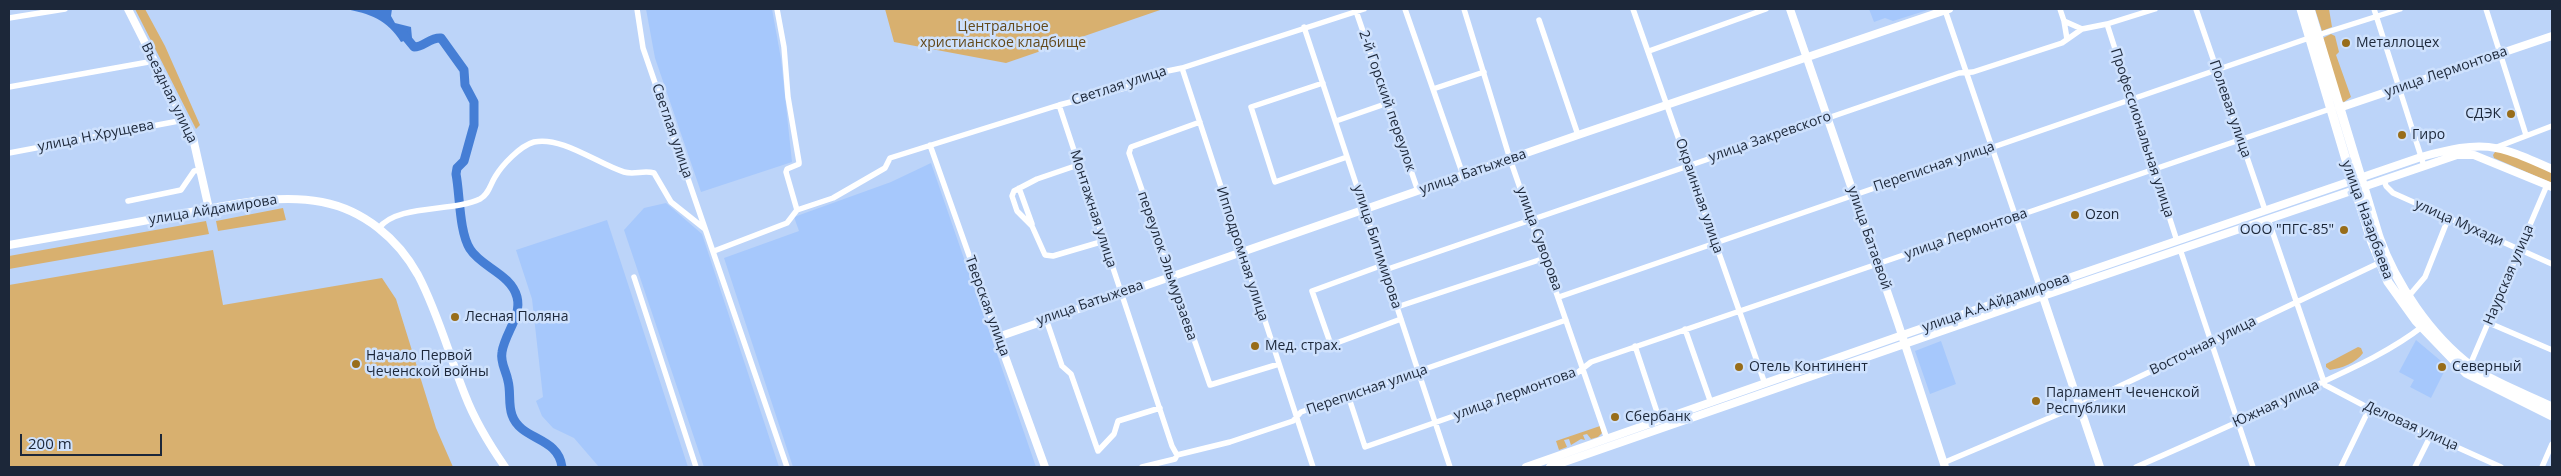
<!DOCTYPE html>
<html>
<head>
<meta charset="utf-8">
<style>
	body { margin:0 }
	#map { position:relative; width:2561px; height:476px; overflow:hidden; background:#bcd4f9; font-family:"Open Sans",sans-serif }
	canvas { display:block }
	.frame { position:absolute; inset:0; border:10px solid #1c2739; pointer-events:none }
	.scale { position:absolute; left:20px; top:434px; width:142px; height:22px; box-sizing:border-box; border:2px solid #1c2739; border-top:0; padding-left:6px; font-size:15px; line-height:18px; white-space:nowrap; color:#1c2739; -webkit-text-stroke:4px #cee1fd; paint-order:stroke }
</style>
</head>
<body>
<div id="map">
<canvas width="2561" height="476"></canvas>
<div class="frame"></div>
<div class="scale">200 m</div>
</div>
<script>
const ctx = document.querySelector('canvas').getContext('2d');
ctx.lineJoin = 'round';
function paint(path, color) { ctx.fillStyle = color; ctx.fill(path, 'evenodd'); }
function strokePath(path, color, width, dash) { ctx.strokeStyle = color; ctx.lineWidth = width; ctx.lineCap = dash ? 'butt' : 'round'; ctx.setLineDash(dash || []); ctx.stroke(path); }
function label(font, color, halo, rows, align = 'center') {
  ctx.font = font + ' "Open Sans",sans-serif'; ctx.lineWidth = 5; ctx.setLineDash([]); ctx.textBaseline = 'middle'; ctx.strokeStyle = halo; ctx.fillStyle = color; for (const [text, x, y, turn = 0] of rows) {
    ctx.save(); ctx.translate(x, y); ctx.rotate((+turn || 0) * Math.PI / 180); ctx.textAlign = isNaN(turn) ? turn : align; if (halo) ctx.strokeText(text, 0, 0); ctx.fillText(text, 0, 0); ctx.restore();
  }
}
const built = new Path2D(`
	M646,9h126l9,50 11,103 -91,30 -46,-134z
	M1869,9h62l-38,12 -8,-3 -11,4z
	M931,163l105,304h-243l-69,-209 75,-27 -5,-14 97,-35z
	M666,203l36,31 77,233h-75l-80,-237 20,-22z
	M607,220l81,247h-89l-25,-29 -21,-10 -11,-12 -6,-15 7,-4 -11,-98 -16,-49z
	M2416,340l31,26 -16,32 -21,-11 4,-7 -15,-8z
	M1941,341l15,43 -26,10 -15,-43z`);
const green = new Path2D(`
	M135,9h10l20,37 35,79 -4,4z
	M885,9h278l-157,54 -112,-21z
	M2315,9h14l3,18 -10,4z
	M2331,34l4,2 4,16 -3,3 15,42 -7,5 -3,-1 -18,-63z
	M2497,149l55,23v11l-58,-25 -1,-3z
	M283,208l3,12 -68,11 -2,-10z
	M206,221l3,13 -200,35v-13z
	M213,250l10,55 159,-27 14,21 40,129 17,39h-444v-182z
	M2358,347l3,1 2,5c-7,10 -21,15 -33,17l-4,-3v-3z
	M1600,426l2,7 -4,4 -7,2 -4,-5 -4,1 2,5 -4,-1 -10,6 -2,-6 -5,1 3,7 -8,3 -3,-9z`);
const water = new Path2D(`
	M345,9h47l-1,7 4,7 16,4 1,11 -11,4c-13,-22 -32,-29 -56,-33z`);
const river = new Path2D(`
	M400,30l14,17c10,0 16,-10 27,-9l23,32 1,15 9,17v23l-10,36 -7,7 -1,6c4,20 3,58 14,75 11,18 41,25 47,48 5,19 -12,36 -15,55 -2,11 4,18 6,29 3,11 0,23 4,34 9,26 46,21 50,52`);
const street = new Path2D(`
	M637,9l6,39 144,419
	M777,9l7,38 4,50 11,65v2l-12,5 -1,3 11,38
	M1405,9l58,166
	M1464,9l46,150 97,280
	M1633,9l132,375
	M2060,9l4,12 18,8
	M2196,9l69,201
	M2374,9l50,157
	M2486,9l40,126
	M1945,10l95,278
	M1356,11l62,180
	M9,18l56,-9
	M1539,20l39,115
	M2064,21l3,18
	M2107,24l70,217
	M1304,27l146,440
	M2318,35l82,-26
	M1649,51l117,-42
	M1182,68l131,399
	M1323,83l-72,24 24,75 72,-25
	M9,87l145,-26
	M1433,89l51,-17
	M1059,105l113,341 5,9
	M1336,121l52,-18
	M1200,122l-69,25 -2,6 81,232 69,-21
	M930,145l68,192
	M2497,147l55,-21
	M9,153l175,-33
	M1078,165l-41,14 -23,12 -2,5 5,15 15,15 13,29 8,1 51,-15
	M2384,180l2,6 7,7 159,71
	M1019,188l13,36
	M128,201l53,-11 13,-19 7,-1
	M2268,219l57,166 38,20 138,62
	M379,228c18,-24 75,-16 101,-29 9,-5 10,-14 15,-22 7,-12 25,-31 39,-35 28,-6 64,22 90,30 10,3 20,-2 30,1l17,29 34,27
	M2180,249l73,218
	M714,251l73,-28 10,-13 36,-12 52,-30 5,-10 169,-53 66,-17 23,-13 34,-7 182,-59
	M1383,265l-71,26 19,54 70,-26
	M1385,270l574,-197 14,-1 89,-29 20,-14 25,-5 48,-15
	M634,277l62,190
	M1559,297l750,-259
	M2408,297l17,-20 23,-58
	M1397,307l148,-49
	M1046,319l16,47 9,8 27,77 16,-17 4,-13 42,-13
	M2489,323l63,27
	M1685,329l26,74
	M1635,346l25,75
	M2470,365l77,-180
	M1348,395l17,52 212,-74 14,-11 739,-253
	M1943,463l137,-58 299,-142
	M1142,467l33,-8 2,-4 53,-13 63,-21 8,-9 265,-92
	M2136,467c60,-26 121,-53 180,-82 37,-17 75,-34 107,-59
	M2341,467l29,-60
	M2415,467l16,-32
	M2542,467l10,-23`);
const secondary = new Path2D(`
	M128,9l65,129 16,71
	M1790,9l108,314 47,144
	M2339,108l213,-72
	M9,245c57,-10 114,-20 171,-31 46,-8 96,-21 142,-12 42,8 76,37 96,73 20,38 31,80 47,120 10,26 24,49 40,72
	M2041,291l59,176
	M1045,467l-47,-130 580,-202 371,-126
	M1526,467l388,-136 507,-174c63,-17 73,-14 131,12
	M1550,467l493,-171 414,-141h17l78,32`);
const primary = new Path2D(`
	M2301,9l51,171 19,60 17,42 28,39 50,52 86,43
	M2310,9l69,228c16,46 52,99 92,129 23,17 54,28 81,41`);
const markers = [
	[2346,43,5,"#986d1a"],
	[2511,114,5,"#986d1a"],
	[2402,135,5,"#986d1a"],
	[2075,215,5,"#986d1a"],
	[2344,230,5,"#986d1a"],
	[455,317,5,"#986d1a"],
	[1255,346,5,"#986d1a"],
	[356,364,5,"#986d1a"],
	[1739,367,5,"#986d1a"],
	[2442,367,5,"#986d1a"],
	[2036,401,5,"#986d1a"],
	[1615,417,5,"#986d1a"]
];
const parkNames = [
	["Центральное",1003,27],
	["христианское кладбище",1003,43]
];
const poiNames = [
	["Металлоцех",2356,43],
	["СДЭК",2501,114,"right"],
	["Гиро",2412,135],
	["Ozon",2085,215],
	["ООО \"ПГС-85\"",2334,230,"right"],
	["Лесная Поляна",465,317],
	["Мед. страх.",1265,346],
	["Начало Первой",366,356],
	["Чеченской войны",366,372],
	["Отель Континент",1749,367],
	["Северный",2452,367],
	["Парламент Чеченской",2046,393],
	["Республики",2046,409],
	["Сбербанк",1625,417]
];
const streetNames = [
	["улица Лермонтова",2446,72,-19],
	["Светлая улица",1119,86,-18],
	["Въездная улица",169,93,64],
	["2-й Горский переулок",1387,101,71],
	["Полевая улица",2230,109,71],
	["Светлая улица",672,131,71],
	["Профессиональная улица",2142,133,72],
	["улица Н.Хрущева",96,136,-11],
	["улица Закревского",1770,137,-19],
	["Переписная улица",1934,167,-19],
	["улица Батыжева",1473,172,-19],
	["Окраинная улица",1699,196,71],
	["Монтажная улица",1093,209,72],
	["улица Айдамирова",213,210,-9],
	["улица Назарбаева",2367,220,70],
	["улица Мухади",2459,223,24],
	["улица Лермонтова",1966,234,-19],
	["улица Батаевой",1869,238,71],
	["улица Суворова",1539,239,70],
	["улица Битимирова",1377,247,72],
	["Ипподромная улица",1242,254,72],
	["переулок Эльмурзаева",1167,266,71],
	["Наурская улица",2509,275,-67],
	["улица Батыжева",1090,303,-19],
	["улица А.А.Айдамирова",1996,303,-19],
	["Тверская улица",987,306,70],
	["Восточная улица",2203,346,-26],
	["Переписная улица",1367,390,-19],
	["улица Лермонтова",1515,394,-20],
	["Южная улица",2276,404,-25],
	["Деловая улица",2411,426,24]
];
paint(built, '#a6c8fc');
paint(green, '#d8b06f');
paint(water, '#457ed5');
strokePath(river, '#457ed5', 9);
strokePath(street, '#fff', 5.5);
strokePath(secondary, '#fff', 8);
strokePath(primary, '#fff', 9);
for (const [x, y, r, color] of markers) { const dot = new Path2D(); dot.arc(x, y, r, 0, 2 * Math.PI); ctx.fillStyle = color; ctx.fill(dot); strokePath(dot, '#cee1fd', 2); }
label('14px', '#63491b', '#cee1fd', parkNames);
label('14px', '#1c2739', '#cee1fd', poiNames, 'left');
label('14px', '#1c2739', '#cee1fd', streetNames);
</script>
</body>
</html>
